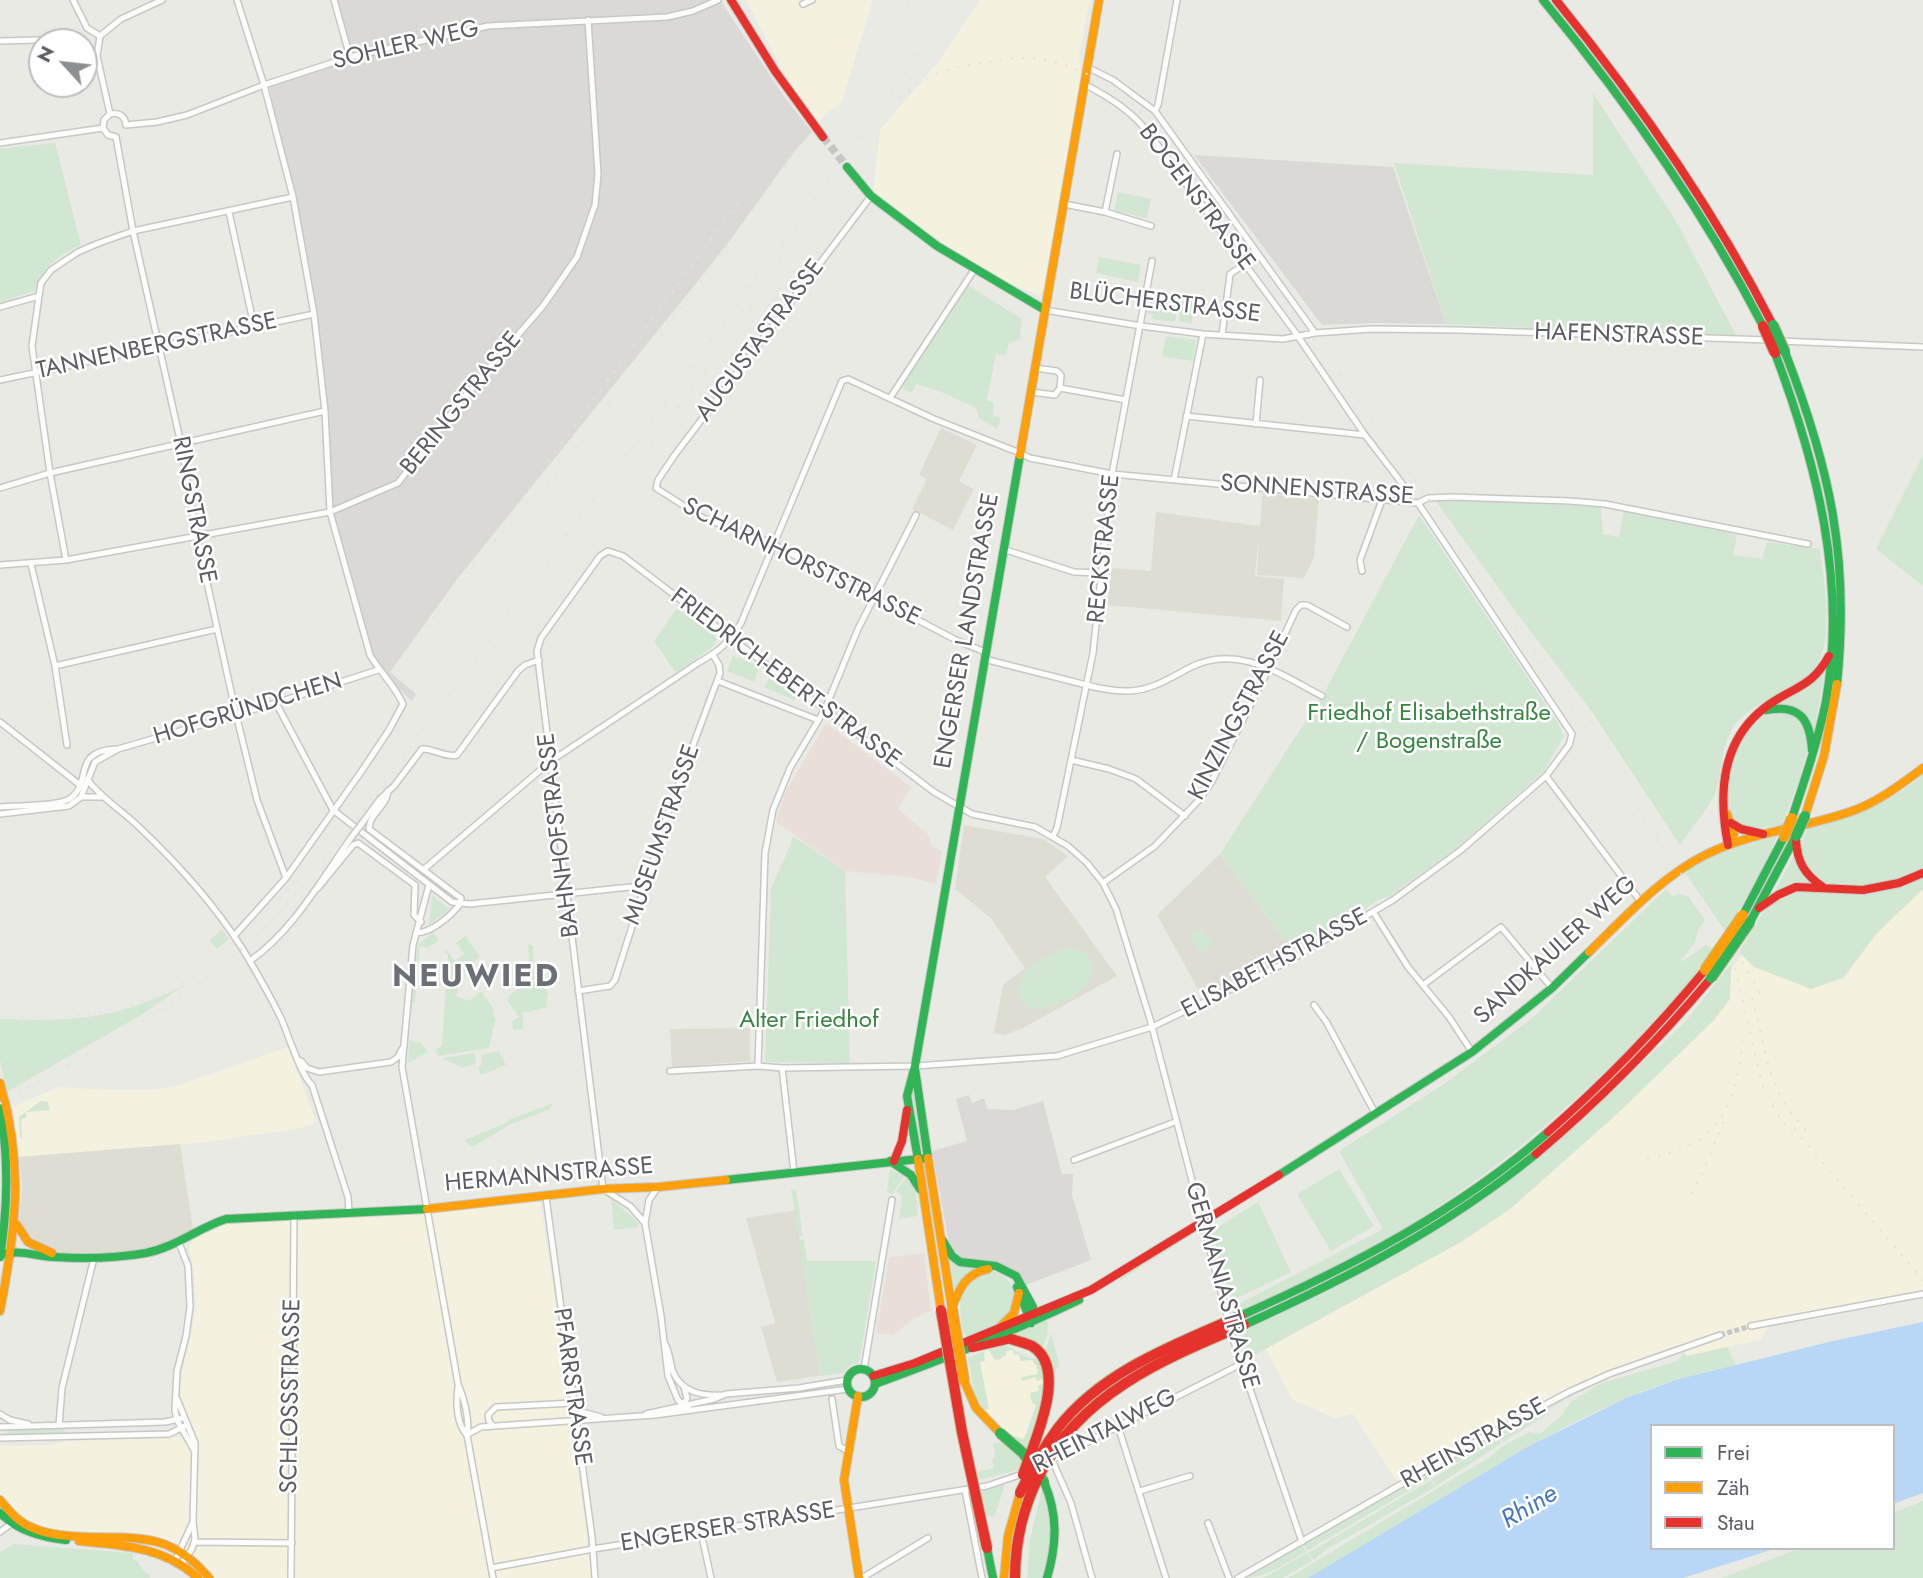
<!DOCTYPE html>
<html>
<head>
<meta charset="utf-8">
<style>
	body { margin:0 }
	#map { position:relative; width:1923px; height:1578px; overflow:hidden; background:#eaeae5; font-family:Jost,sans-serif }
	canvas { display:block }
	.legend { position:absolute; left:1650px; top:1424px; width:245px; height:126px; box-sizing:border-box; background:#fff; border:2px solid #bdbec1; margin:0; padding:9px 12px; list-style:none; font-size:21px; color:#5b5d63 }
	.legend li { display:flex; align-items:center; gap:14px; height:35px }
	.legend b { width:35px; border:2px solid #bdbec1 }
	.north { position:absolute; left:28px; top:28px; width:70px; height:70px; box-sizing:border-box; background:#fff; border:2px solid #bdbec1; border-radius:50%; rotate:297deg; font-size:19px; font-weight:700; line-height:28px; text-align:center; color:#5b5d63 }
	.north::after { content:''; display:block; margin:auto; width:24px; height:32px; background:#8d8e90; clip-path:polygon(50% 0,100% 100%,50% 72%,0 100%) }
</style>
</head>
<body>
<div id="map">
<canvas width="1923" height="1578"></canvas>
<ul class="legend">
<li><b style="height:9px;background:#30b455"></b>Frei</li>
<li><b style="height:9px;background:#ff9f0a"></b>Zäh</li>
<li><b style="height:9px;background:#e5322d"></b>Stau</li>
</ul>
<div class="north">N</div>
</div>
<script>
const ctx = document.querySelector('canvas').getContext('2d');
ctx.lineJoin = 'round';
function paint(path, color) { ctx.fillStyle = color; ctx.fill(path, 'evenodd'); }
function strokePath(path, color, width, dash) { ctx.strokeStyle = color; ctx.lineWidth = width; ctx.lineCap = dash ? 'butt' : 'round'; ctx.setLineDash(dash || []); ctx.stroke(path); }
function label(font, color, halo, rows, align = 'center') {
  ctx.font = font + ' Jost,sans-serif'; ctx.lineWidth = 5; ctx.setLineDash([]); ctx.textBaseline = 'middle'; ctx.strokeStyle = halo; ctx.fillStyle = color; for (const [text, x, y, turn = 0] of rows) {
    ctx.save(); ctx.translate(x, y); ctx.rotate((+turn || 0) * Math.PI / 180); ctx.textAlign = isNaN(turn) ? turn : align; if (halo) ctx.strokeText(text, 0, 0); ctx.fillText(text, 0, 0); ctx.restore();
  }
}
const commercial = new Path2D(`
	M746,0h127l-32,104 -16,10 -8,12 -26,-40z
	M980,0h110l-11,54 2,29 -37,207 -5,5 -52,-20 -114,-81 7,-64 59,-69z
	M1923,889v407l-154,29 -8,15 -34,7 -40,9 -10,-11 -42,15 -39,16 -97,49 -101,58 -45,-69 -18,4 -42,-18 -27,-51 195,-107 49,-33 108,-96 96,-93 16,-21 1,-29 11,-15 12,12 57,22 32,-10 33,-45z
	M288,1047l28,75 -15,6 -102,15 -180,14 -6,-50 45,-20 54,3h37l28,-4z
	M540,1202l22,141 30,235h-380l-39,-33 -107,-11 -40,-10 -22,-22 -4,-8v-48l50,-1 15,-4 115,-4 6,4 11,-1 -13,-28 -3,-17 1,-25 8,-30 6,-35 -2,-31 -5,-27 4,-8 18,-11 16,-6 191,-10z
	M1002,1345l10,2 18,12h8l9,25 -21,66 -42,-40 -12,-27 -4,-25z`);
const industrial = new Path2D(`
	M337,0h383l65,98 27,34 -19,21 -62,86 -38,48 -235,291 -68,94 26,22 -4,7 -34,-31 -8,-15 -40,-143 -5,-101 -11,-97 -45,-230 84,-26z
	M1194,155l199,12 53,157 -70,-1 -54,2z
	M969,1095l3,8 12,-5 3,11 26,1 30,-9 19,73h11l-1,21 19,65 -65,25 -15,-17 -14,-5 -27,-2 -12,-4 -9,-13 -17,-93 35,-10 -11,-42z`);
const education = new Path2D(`
	M941,428l36,17 -18,36 15,8 -21,41 -41,-21 15,-30 -8,-4z
	M1263,493l56,6 -5,58 -10,21 -47,-3 2,-40 -4,41 29,3 -3,42 -174,-16 5,-37 39,3 5,-59 104,14z
	M964,825l79,14 25,17 -23,21 72,99 -94,52 -19,7 -10,-2 9,-48 22,-17 -35,-51 -35,-28z
	M1220,854l72,96 -30,20 -58,30 -47,-85z
	M750,1028v33l-78,6 -2,-38z
	M180,1144l13,85 -19,14 -62,11h-45l-15,-3 -25,-12 -8,-17 3,-36 -3,-29z
	M795,1210l25,166 -43,6 -16,-55 14,-4 -29,-105z`);
const medical = new Path2D(`
	M826,723l85,64 -13,22 30,25 4,12 10,5 -6,33 -27,-7 -64,-6 -69,-49 8,-28z
	M924,1253l7,58 -16,7 -22,17 -17,-2 13,-76z`);
const green = new Path2D(`
	M1593,93l83,128 60,114 -115,-3 -175,-8 -52,-161 199,12z
	M55,143l26,102c-22,10 -39,22 -46,46l-35,11v-153z
	M1118,192l33,7 -4,19 -33,-7z
	M1099,257l42,8 -3,17 -42,-9z
	M968,285l54,34 -2,20 -11,4 -3,12 -10,-1 -9,46 7,3 -1,13 8,2 -4,11 -18,-11 -3,-10 -37,-17 -23,-7 -4,8 -6,-1 -5,-5z
	M1195,293l-3,30 -13,-1 2,-19z
	M1158,299l20,3 -3,20 -23,-3 1,-5h-5l1,-14z
	M1166,336l30,4 -3,21 -31,-4z
	M1923,455v131l-47,-37z
	M1435,500l166,6 2,28 16,3 5,-28 113,26 -4,20 29,4 5,-17 53,7c5,45 22,119 -30,141 -20,8 -46,20 -58,39 -11,19 -10,42 -16,62 -6,17 -26,39 -36,54l-88,-133 -79,-104z
	M1419,515l139,208 6,14 -21,35 -85,75 -68,49 -12,4 -17,12 -69,38 -72,-96 105,-163z
	M677,608l39,29 -1,8 -39,28 -22,-32z
	M733,656l27,10 -6,16 -27,-11z
	M1825,670l-11,63 -4,-12 -36,-15z
	M771,676l26,19 -3,5 -30,-13z
	M1787,711l17,12 5,22 -10,35 -17,45c-12,1 -28,6 -39,2 -37,-13 -6,-95 18,-110 7,-5 18,-4 26,-6z
	M1923,775v93c-30,17 -124,38 -122,-20 0,-7 5,-14 7,-20 43,-8 81,-26 115,-53z
	M793,836l52,35 5,192 -85,-1 6,-174 16,-35z
	M1777,836l-14,33 -37,63 -41,-59c27,-21 59,-28 92,-37z
	M1794,855l19,28 -40,12z
	M1923,877v12l-47,45 -32,43 -33,12 -57,-22 -15,-15c11,-16 22,-42 38,-53 22,-15 48,-5 73,-5 26,1 50,-7 73,-17z
	M1666,889l7,8 5,-3 10,2 17,24 -6,9 -5,15 -12,15v3l23,-17 9,3 -13,17 2,2c-113,131 -243,244 -401,316 -17,7 -52,28 -67,28l-2,-4 150,-78 -44,-78 105,-67 87,-65z
	M432,896h2l3,4 13,9 -21,16z
	M1202,928l11,17 -12,8 -11,-17z
	M222,930l7,9 -12,10 -8,-9z
	M433,932l6,8 -11,8 -8,-2 -5,57h-3l6,-58z
	M465,936l15,20 -18,17 -6,23 14,5 11,-10 13,18 -1,7 3,2 -7,30 -51,8 -3,-6 7,-4 6,-92 -3,-1 1,-4 9,12 9,-7 -8,-11z
	M528,944l5,2 1,30 13,14 1,7 -2,2 2,8 -25,6v16l-10,1 -1,-9 7,-4 -11,-15 1,-6 22,-18z
	M1065,948c8,0 15,1 21,6 29,25 -36,63 -57,54l-10,-11c-6,-27 26,-40 46,-49z
	M1731,964l-1,35 -16,21 -96,93 -108,96 -49,33 -216,118 -9,-28 128,-61 264,-195 57,-54z
	M186,984l-45,31 -134,77 -7,-32v-41c74,3 119,0 186,-35z
	M409,1040l12,3 7,9 -20,11z
	M499,1051l7,14 -25,10 -3,-7 3,-3 1,-10z
	M474,1053l2,10 -14,5 -20,-10z
	M914,1085l11,65 -5,1 -10,-58z
	M41,1101l7,1 2,8 -24,2v6l-5,1 1,19h-2l-1,-21z
	M554,1103l-6,7 -37,14 -37,22h-4l-5,-6 43,-18v-2z
	M1339,1169l35,57 -43,25 -34,-57z
	M890,1170l14,6 -12,18 -5,-2z
	M908,1175l8,15 2,26 -19,3 3,-22 -6,-6z
	M791,1189l5,2 1,4 6,41 -4,1z
	M611,1199l24,20 4,8 -25,3z
	M1258,1202l33,70 -60,29 -20,-70z
	M1191,1231l5,1 -75,48 -3,-4z
	M804,1239l3,22h69l-17,101 -11,5 -5,6 -23,3 -21,-136z
	M949,1256l11,10 14,2 -19,27z
	M992,1271c9,3 17,8 22,17 11,26 -27,41 -44,50l-7,-5c-2,-17 -8,-42 8,-54 4,-4 15,-6 21,-8z
	M1042,1320l6,3 -1,14 -5,12 -36,-13z
	M1051,1333l8,31 -5,10 -5,-16 -4,-6z
	M1002,1345c14,1 22,16 37,13l8,19 -10,4 -2,-4 -13,4 -1,-4 17,-3 -1,-7 -5,-7 -12,1 -1,-7 -5,1 -1,-5 -7,1v5l-4,1v2l-7,1 -7,-11z
	M1727,1347l9,18c-38,9 -76,18 -112,34 -111,48 -211,121 -316,179h-20l202,-121 13,-11 26,-14 11,2 21,-18 10,-14 28,-18 79,-23 5,-9 4,4z
	M984,1351l1,10 -5,1 9,47 -5,1 -10,-16 -6,-36z
	M1047,1384l-5,21 -16,45 -19,-16 17,5 12,-34 -4,-2 -2,-10 9,-2 -1,-6z
	M1587,1385l1,2 -88,50 -3,-5z
	M1551,1409l-4,5 -44,28 -3,-4z
	M64,1427l1,7 -58,2v-7z
	M1496,1433l3,4 -68,41 -4,-6z
	M1499,1439l3,4 -66,43 -4,-7z
	M1002,1442l21,18 -4,10 -42,10 -2,-8 19,-4 -2,-9 3,-2 -2,-13z
	M1426,1473l4,5 -123,73 -3,-7z
	M1431,1480l4,7 -111,64 -10,9 -6,-7z
	M1005,1483l-10,33 -10,1 -5,-26z
	M1042,1489c14,28 10,60 0,89h-15l3,-38z
	M1923,1501v77h-201l78,-30h93v-35z
	M14,1544l119,9v7l4,1 8,12 5,1v4h-150v-26z
	M1302,1545l4,7c-20,11 -39,26 -63,26z
	M1307,1553l5,8 -29,17h-20z`);
const water = new Path2D(`
	M1923,1322v171l-30,11v-78h-241v122h125l-94,30h-375l221,-132 97,-48 53,-19 154,-38z`);
const streetTunnel = new Path2D(`
	M1720,1335l31,-9`);
const secondaryTunnel = new Path2D(`
	M823,137l24,30`);
const street = new Path2D(`
	M73,0l14,28 13,8
	M334,0l16,57
	M803,4l9,-4
	M0,41l74,-2
	M1087,67l26,13 42,31 160,222
	M1084,84c27,14 49,28 67,52l144,196 70,103 42,55v11
	M1155,111l3,-6 19,-105
	M110,114l-13,-58 3,-20 21,-17 41,-19
	M110,114l-6,6 -1,8 5,7 8,2
	M110,114c9,-2 15,2 16,11
	M126,125l31,-3 30,-7 77,-30 86,-28 138,-31 179,-9 26,-6 25,-11
	M116,137l17,94 48,213 16,93 39,177 21,86 29,78
	M0,143l103,-15
	M871,196l-197,260 -16,24 -2,8 47,30 64,23 189,99 29,12
	M1064,204l41,8 46,14
	M229,212l25,114
	M1105,212l12,-58
	M39,296l-7,50 18,127 16,87
	M0,307l39,-11 2,-13 10,-13 27,-18 21,-9 34,-12 160,-34
	M1045,310l96,16 62,8 80,5 32,-6 56,-4 87,1 312,10
	M1222,335l8,-61 15,-10
	M1780,341l143,6
	M1035,368l22,3 4,4 -1,13
	M0,380l314,-66
	M1031,392l24,3 5,-7 66,12
	M890,398l84,-128
	M1186,416l179,19
	M1256,424l4,-44
	M1174,480l29,-146
	M0,488l50,-15 275,-62
	M1003,549l71,23 28,1
	M31,564l24,102 12,79
	M0,565l66,-5 264,-48 68,-29 61,-80 84,-97 34,-49 18,-52 3,-31 -10,-154
	M1362,571l-2,-11 22,-60
	M984,659c28,7 55,14 83,21 20,5 42,12 63,11 22,-1 40,-13 59,-23 48,-25 91,6 133,28
	M55,666l162,-37
	M718,681l100,39
	M276,703l57,107 119,92 18,2 160,-17 13,1
	M0,722l80,63
	M1071,760l38,9 27,10 49,37
	M1546,776l95,126
	M87,779c14,19 34,31 51,47 38,36 76,78 104,122 14,23 27,46 39,70 7,16 20,58 31,67l36,112 1,14
	M388,791c-1,15 -19,23 -19,38l89,67 3,2 -1,6
	M81,797h21
	M0,807c16,-2 59,0 71,-9 22,-17 0,-46 44,-49
	M0,814l69,-8 12,-9 14,-35 23,-13 158,-46 102,-33
	M360,826l20,-27 14,-13 28,-37c11,-1 23,9 35,6l61,-84 7,-6 14,-5
	M1053,836l4,-8 36,-175 19,-179 40,-213
	M423,870l128,-109 147,-98c21,-12 30,-19 43,-40l101,-242 6,-2 86,40 86,34 10,5 82,16 306,29 10,-5 24,-1 118,4 35,3 203,40
	M1103,883l52,-37 45,-47 12,-18 57,-113 27,-58 5,-5h6l40,22
	M429,885l-16,60 -11,122 56,317c6,14 12,35 9,51l26,143
	M318,888l35,-43 5,-2 57,42 -1,30 7,7
	M1374,913l34,54 41,50 23,35
	M416,933c15,0 35,-17 44,-29
	M234,936l52,-58 75,-106 28,-42 14,-26c-8,-18 -23,-32 -33,-49l-40,-143 -5,-101 -11,-97 -21,-117 -29,-112 -27,-85
	M250,961c45,-32 72,-83 103,-126
	M1423,985l78,-58 51,61
	M578,991l32,-5 5,-6 55,-173 50,-134 -1,-8 -6,-10
	M1314,1005l13,18 49,92
	M301,1061l6,7 12,4 72,-10 7,-5 4,-8
	M758,1066l7,-213 8,-43 17,-42 35,-59 33,-80 58,-114
	M782,1068l12,104
	M670,1071l88,-5 24,2 133,-2 142,-10 95,-29 135,-65 106,-62 68,-50 85,-74 23,-31 3,-11 -154,-231
	M1074,1160l101,-38
	M658,1187l-9,13 -4,23 16,93 7,60 10,24 11,9
	M546,1197l46,340 3,41
	M645,1223l-15,-17 -27,-17 -66,-538 4,-13 59,-82 8,-5 15,5 311,236 38,22 63,13 33,19 19,17 16,20 13,26 34,110 84,323 68,200
	M179,1243l9,23 2,41 -4,29 -9,35 -2,39 2,10 17,30
	M1751,1326l172,-32
	M665,1344c5,9 5,19 8,28 9,21 30,24 50,23
	M864,1369l28,-169
	M458,1387c-2,14 -2,37 9,48
	M177,1399l18,44 -2,79 2,17 -3,10 -10,14
	M832,1399l7,47 9,5
	M683,1407l4,-9 -3,-11
	M574,1410l27,7
	M0,1414l10,6 18,4
	M646,1414l68,-15 12,-5 73,-6 48,-8
	M59,1425l3,-37 32,-130
	M493,1426l-4,-5 -1,-6 8,-8 77,-4
	M1118,1426l48,152
	M0,1427l165,-5 18,-4
	M468,1434l13,-7 174,-12 193,-26
	M0,1438l169,-4 18,-9
	M1052,1460l19,43 21,75
	M1046,1463l195,-99
	M965,1490l17,88
	M1140,1491l50,-15
	M1208,1523l21,55
	M0,1532l12,-9
	M701,1532l10,46
	M195,1542l97,1
	M176,1559l16,-35
	M491,1568l102,-19 394,-63 38,-13
	M291,1578l3,-363
	M862,1578l66,-40
	M1238,1578l235,-135 96,-51 40,-18 111,-39`);
const fast = new Path2D(`
	M1543,0c84,102 159,208 220,326
	M847,167l24,29 66,50 108,64
	M1785,352c45,116 65,206 52,332
	M1775,353c42,112 72,228 51,348 -8,40 -21,78 -34,117
	M1766,710c33,-6 44,8 46,40
	M1743,915l41,-78
	M1750,922l46,-86
	M0,1108c9,50 8,99 0,149
	M918,1159l-11,-63 8,-30 105,-611
	M890,1161l21,14 9,14
	M1279,1175l193,-123 80,-64 37,-36
	M726,1180l202,-22 -13,-89
	M943,1241l9,15 8,6 36,4 20,10 17,31 1,8 -3,8
	M0,1255c21,-6 33,1 54,2 29,2 63,1 92,-4 30,-6 52,-25 80,-34l201,-10
	M1017,1287l14,35
	M1240,1316c110,-49 217,-104 308,-184
	M1244,1325c104,-47 203,-98 292,-171
	M847 1383a14 14 0 1 1 28 0a14 14 0 1 1-28 0Z
	M875,1384c69,-25 137,-52 204,-84
	M1044,1482c14,32 13,62 3,96
	M0,1513c19,18 40,24 66,27
	M987,1548l6,30`);
const slow = new Path2D(`
	M1020,455l79,-455
	M1727,814l7,20 -6,11
	M1805,816l19,-60 13,-72
	M1589,952c36,-35 73,-76 118,-98 47,-23 100,-26 148,-44 26,-10 46,-26 68,-42
	M0,1083c24,83 16,145 0,228
	M928,1158l24,151
	M918,1159l23,151
	M427,1209l176,-20 55,-2 68,-7
	M17,1225l11,17 24,11
	M952,1308c7,-19 14,-35 36,-39
	M999,1328l15,-15 5,-20
	M964,1381l12,27 24,25
	M858,1396l-14,84 15,98
	M0,1500c10,12 18,22 33,28 11,5 24,7 37,8 58,5 96,-10 139,42
	M79,1541c44,4 85,6 119,37
	M1004,1578l4,-42 12,-43`);
const jam = new Path2D(`
	M731,0l44,71 48,66
	M1556,0c83,102 157,208 217,325
	M1731,823l10,6 22,5
	M1796,840c1,22 9,35 27,47
	M1728,845c-11,-56 -5,-113 48,-145 25,-15 38,-17 53,-44
	M1759,908l19,-13 18,-8 67,3 36,-7 24,-10
	M1548,1132c57,-50 109,-104 157,-162
	M1536,1154c64,-54 121,-112 175,-176
	M894,1161l8,-20 5,-31
	M972,1348l39,-9
	M873,1376l42,-13 176,-73 188,-115`);
const rail = new Path2D(`
	M894,33l15,-33
	M900,99c9,-7 19,-17 30,-22 18,-9 37,-12 56,-15 12,-1 25,-4 37,-4 54,0 104,36 138,74l149,202 118,164 155,226 91,140 43,61 19,45 26,114 14,28 21,28
	M683,424l38,-58
	M632,469l121,-162 33,-55
	M516,506l225,-308
	M407,653l65,-88 82,-87 25,-31 217,-296
	M280,899l47,-57
	M1737,953l25,43
	M1752,998c9,30 12,62 25,91 7,17 20,31 32,45
	M0,1016c74,3 130,0 195,-40
	M0,1104c70,-42 144,-78 209,-128 57,-43 103,-97 146,-154l520,-704 43,-65 30,-53
	M1794,1129l129,151
	M1647,1158c50,-10 76,-26 89,-78 4,-17 7,-31 6,-49
	M1691,1194l10,-17 24,-59`);
const streetBridge = new Path2D(`
	M353,835l7,-9`);
const fastBridge = new Path2D(`
	M1773,325l12,27
	M1796,836l9,-20
	M1711,978l39,-56
	M1000,1433l23,20 21,29`);
const slowBridge = new Path2D(`
	M1784,837l8,-19
	M1705,970l38,-55
	M952,1309l12,72`);
const jamBridge = new Path2D(`
	M1763,326l12,27
	M941,1310l21,122 25,116
	M1011,1339c6,2 15,4 21,7 38,23 1,98 -9,129
	M1020,1493c11,-23 23,-45 38,-65 44,-57 118,-84 182,-112
	M1015,1578c0,-37 8,-71 25,-104 41,-81 124,-115 204,-149`);
const streetNames = [
	["SOHLER WEG",406,46,-13],
	["BOGENSTRASSE",1196,198,53],
	["BLÜCHERSTRASSE",1165,304,7],
	["HAFENSTRASSE",1619,336,2],
	["AUGUSTASTRASSE",761,341,-53],
	["TANNENBERGSTRASSE",157,347,-12],
	["BERINGSTRASSE",462,404,-51],
	["SONNENSTRASSE",1317,491,4],
	["RINGSTRASSE",193,510,79],
	["RECKSTRASSE",1105,549,-84],
	["SCHARNHORSTSTRASSE",801,563,26],
	["ENGERSER LANDSTRASSE",968,631,-80],
	["FRIEDRICH-EBERT-STRASSE",785,679,37],
	["HOFGRÜNDCHEN",248,710,-17],
	["KINZINGSTRASSE",1240,716,-62],
	["BAHNHOFSTRASSE",560,835,-97],
	["MUSEUMSTRASSE",663,835,-71],
	["SANDKAULER WEG",1556,951,-42],
	["ELISABETHSTRASSE",1275,964,-28],
	["HERMANNSTRASSE",549,1176,-5],
	["GERMANIASTRASSE",1221,1286,74],
	["PFARRSTRASSE",571,1387,82],
	["SCHLOSSSTRASSE",292,1396,-89],
	["RHEINTALWEG",1105,1432,-27],
	["RHEINSTRASSE",1474,1444,-29],
	["ENGERSER STRASSE",728,1528,-9]
];
const parkNames = [
	["Friedhof Elisabethstraße",1429,714],
	["/ Bogenstraße",1429,742],
	["Alter Friedhof",809,1021]
];
const waterNames = [
	["Rhine",1530,1508,-31]
];
const districtNames = [
	["NEUWIED",476,978]
];
paint(commercial, '#f4f1de');
paint(industrial, '#dad9d5');
paint(education, '#deddd4');
paint(medical, '#eaded9');
paint(green, '#d2e7d2');
paint(water, '#b8d6f5');
strokePath(streetTunnel, '#c6c7c4', 5, [5, 2.5]);
strokePath(secondaryTunnel, '#c6c7c4', 8, [8, 4]);
strokePath(street, '#c7c7c5', 8);
strokePath(fast, '#c7c7c6', 10);
strokePath(slow, '#c7c7c6', 10);
strokePath(jam, '#c7c7c6', 10);
strokePath(street, '#fcfcfb', 5);
strokePath(fast, '#30b455', 8);
strokePath(slow, '#ff9f0a', 8);
strokePath(jam, '#e5322d', 8);
strokePath(rail, '#e2e2e2', 2, [2, 9]);
strokePath(streetBridge, '#c7c7c5', 8, []);
strokePath(fastBridge, '#c1b793', 12, []);
strokePath(slowBridge, '#c1b793', 12, []);
strokePath(jamBridge, '#c1b793', 12, []);
strokePath(streetBridge, '#fcfcfb', 5);
strokePath(fastBridge, '#30b455', 10);
strokePath(slowBridge, '#ff9f0a', 10);
strokePath(jamBridge, '#e5322d', 10);
label('24px', '#5b5d63', '#fff', streetNames);
label('24px', '#388542', '#fff', parkNames);
label('italic 26px', '#4676bf', '#fff', waterNames);
ctx.letterSpacing = '2px';
label('bold 32px', '#6c6f75', '#fff', districtNames);
ctx.letterSpacing = '0px';
</script>
</body>
</html>
